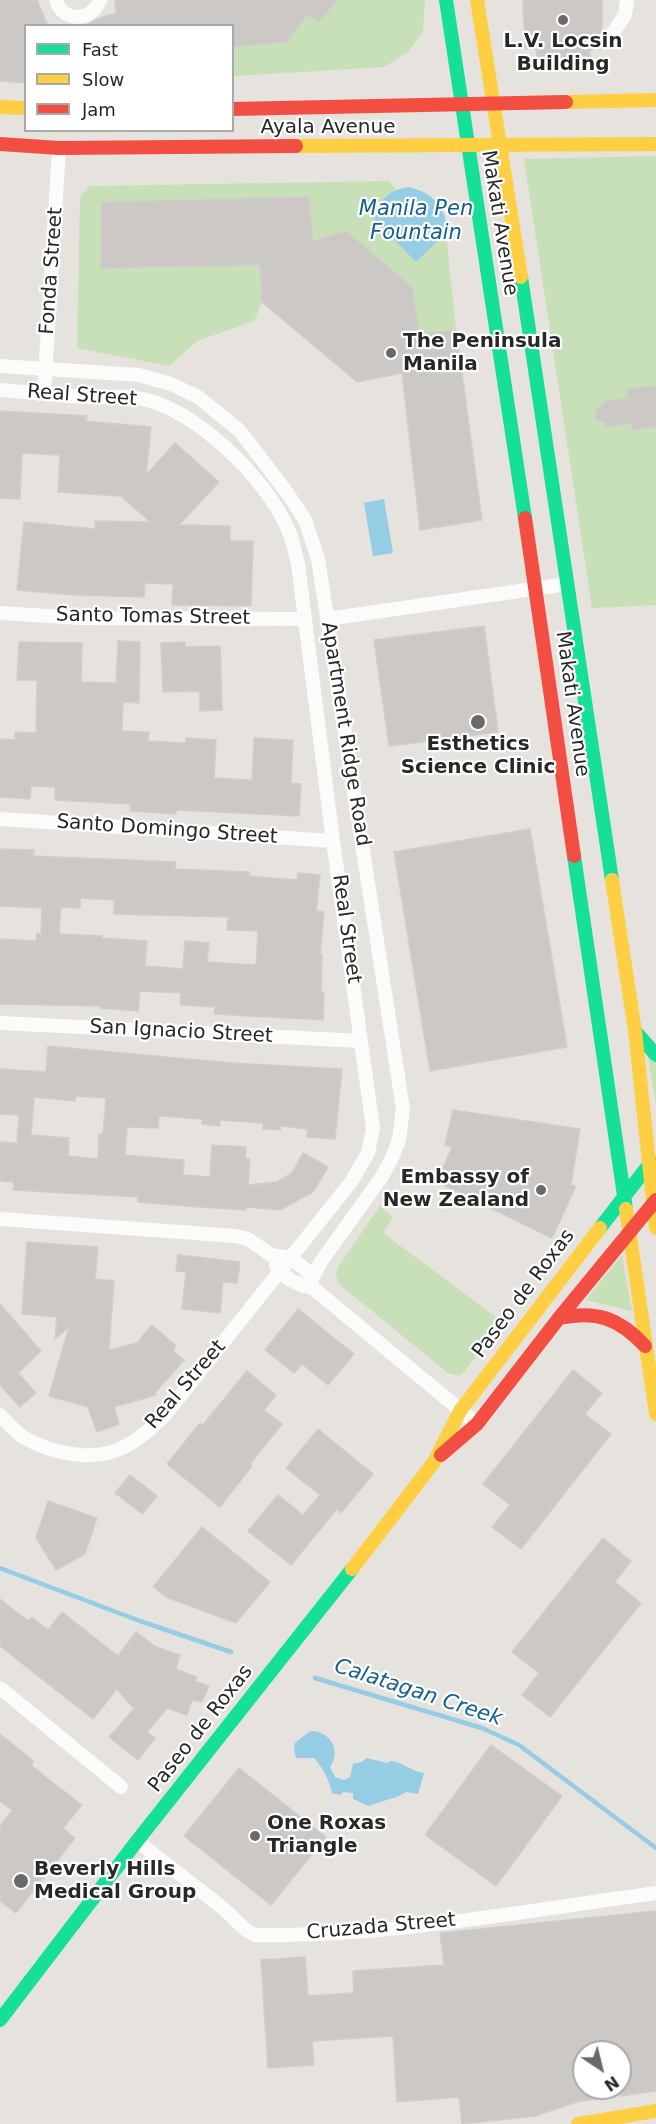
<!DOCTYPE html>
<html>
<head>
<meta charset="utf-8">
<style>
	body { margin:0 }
	#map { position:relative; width:656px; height:2124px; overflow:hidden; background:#e6e2de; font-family:"DejaVu Sans",sans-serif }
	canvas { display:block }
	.legend { position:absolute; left:24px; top:24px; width:210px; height:108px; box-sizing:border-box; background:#fff; border:2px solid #a9a9a9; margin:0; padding:8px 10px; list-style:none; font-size:18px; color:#282828 }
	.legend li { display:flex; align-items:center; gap:12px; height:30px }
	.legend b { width:30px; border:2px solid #a9a9a9 }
	.north { position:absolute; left:572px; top:2040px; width:60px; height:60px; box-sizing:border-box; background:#fff; border:2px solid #a9a9a9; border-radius:50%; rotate:145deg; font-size:16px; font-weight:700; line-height:24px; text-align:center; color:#282828 }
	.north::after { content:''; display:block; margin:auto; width:21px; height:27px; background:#6a6968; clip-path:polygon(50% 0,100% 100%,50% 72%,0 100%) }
</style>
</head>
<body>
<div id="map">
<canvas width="656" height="2124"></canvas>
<ul class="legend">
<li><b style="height:8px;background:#16e098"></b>Fast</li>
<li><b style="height:8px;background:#ffcf43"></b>Slow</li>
<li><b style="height:8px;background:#f24e42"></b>Jam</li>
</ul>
<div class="north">N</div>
</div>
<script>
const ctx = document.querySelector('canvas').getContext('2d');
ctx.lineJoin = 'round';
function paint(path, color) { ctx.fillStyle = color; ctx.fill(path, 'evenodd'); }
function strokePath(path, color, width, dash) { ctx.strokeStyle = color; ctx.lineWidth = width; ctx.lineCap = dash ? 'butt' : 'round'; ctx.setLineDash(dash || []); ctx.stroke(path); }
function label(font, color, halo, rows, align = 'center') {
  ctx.font = font + ' "DejaVu Sans",sans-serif'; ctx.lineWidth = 4.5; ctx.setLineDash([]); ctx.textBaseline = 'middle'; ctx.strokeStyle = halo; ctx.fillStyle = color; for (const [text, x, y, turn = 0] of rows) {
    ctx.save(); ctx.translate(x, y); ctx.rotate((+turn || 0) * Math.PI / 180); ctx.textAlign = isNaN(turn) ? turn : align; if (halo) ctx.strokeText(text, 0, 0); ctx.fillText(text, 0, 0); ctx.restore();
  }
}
const green = new Path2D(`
	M337,0h88l-2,31 -16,22 -23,14 -150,9 -1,-29 53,-5 22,-28 11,8z
	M656,156v449l-64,3 -68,-449z
	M389,181l7,8 -5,4 25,69 30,-29 10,97 -36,4 -8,-47 -66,-56 -33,10 -212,26 159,-2 2,36 -8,20 -57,20 -28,25 -92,-18 3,-152 10,-10z
	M647,1052l9,4v49z
	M380,1206l13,11 -10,16 118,88 -36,50 -6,5 -11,-3 -109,-89 -3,-10 2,-7z
	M622,1255l10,56 -46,-11z`);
const water = new Path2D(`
	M410,187c23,7 38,20 36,46l-30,29 -45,-46c14,-17 15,-26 39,-29z
	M384,499l9,54 -20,3 -9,-53z
	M310,1731c19,-1 32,19 20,36l5,10 9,3 6,-3 3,-13 9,-2 4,-4 21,5 4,-2c12,1 19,10 33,12l-6,21 -12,-2c-12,8 -24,8 -37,14l-16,-7v-6l-10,-1 -3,3 -8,-2c-3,-14 -9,-25 -18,-35h-18l-2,-8 1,-7z`);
const stream = new Path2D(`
	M0,1568l140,53 91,31
	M315,1678l167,50 37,17 137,103`);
const building = new Path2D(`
	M0,0h37l11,26h-22v57l-26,-2z
	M115,0h222l-18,22 -11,-8 -22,28 -54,5v-21h-147l12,-7 19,-6z
	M523,0h79v47h-10v3h-2v10l-52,2 -2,-13h-11z
	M309,197l4,44 33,-10 66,56 8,47 36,-4 26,190 -62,10 -18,-157 -45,9 -95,-80 -2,-37 -159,3v-66z
	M656,386v41l-23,3 -1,-7 -26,4 -1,-4 -10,-5v-7l11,-10 22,-3 -1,-9z
	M0,411l87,5 -1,5 65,6 -5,48 29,-32 44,39 -40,43 51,1v15h23l-2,65 -79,-1 1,-21 -28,-1 -1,14 -70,-2 -57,-5 7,-68 71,7v-8l55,1 -29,-26 -63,-4 2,-37 -38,-2 -2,46 -20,-1z
	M484,626l14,106 -109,14 -15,-106z
	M118,641l22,1 -1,61 -16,-1 -1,29 27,1 -1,9 38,2v-5l30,2 -2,38 38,2 2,-42 39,2 -2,43 10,1 -2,32 -123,-6v4l-46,-3v-7l-75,-4v-13l-24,-1 -1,13 -30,-2v-58l15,1v-8l21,1 1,-53h-20l2,-38 63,1 -1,39 35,1z
	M185,642v5l35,-1 2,64 -22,1v-20l-37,1 -2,-49z
	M530,829l37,218 -137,24 -36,-219z
	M0,849l34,1 -1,6 143,6 -1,7 75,3 -1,4 48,4 1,-7 22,2 -4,36 8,1 -4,43h2l-1,37h3l-1,28 -109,-6 1,-7 -35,-2 1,-12 -41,-2 -2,20 -38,-3v-2l-100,-2v-65l36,2 1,-8 4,1 1,-26 -42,-2zM80,898l34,2v14l114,3 -1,13 31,1 -2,34 -49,-3 2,-19 -24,-2 -2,28 -38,-3 2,-25 -45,-3v-2l-43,-2 2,-27 19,1z
	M48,1046l183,17 111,6 -7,70 -28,-2 1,-8 -27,-3 -1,4 -17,-1v-6l-43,-3v6l-18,-2v-5l-43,-3 -1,12 -31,-1 -2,28 59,5 -1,15 27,2 2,-32 34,2 -1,11 5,1 -2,26 29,-3 15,-9 11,-20 25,14 -15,25 -33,18 -33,-3 -1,3 -48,-3 -60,-5v-5l-125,-7 1,-8 -14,-1v-39l17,1 2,-28 -19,-1v-45l46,3zM76,1096l30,2 -3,36h-4l-1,25 -30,-3 1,-18 -38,-3 3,-38 41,4z
	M453,1110l127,19 -9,56 5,1 -24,52 -115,-56 15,-35 -7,-2z
	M27,1242l71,5 -3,32 19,2 -5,69 28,-7 15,-18 24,21 -3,5 11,9 -28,32v3l-42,12 5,17 -22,8 -9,-25 -39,-11 20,-69 -14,12 2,-22 -35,-3z
	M178,1255l62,7 -3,21 -14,-1 -3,31 -38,-4 4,-37 -10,-1z
	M0,1304l41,47 -23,22 18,20 -16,14 -20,-22z
	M298,1309l56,45 -26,31 -26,-21 -8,9 -29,-23z
	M573,1370l29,23 -17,21 26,20 -90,115 -29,-22 18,-22 -27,-21z
	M247,1371l29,24 -12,15 18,14 -32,40 2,2 -32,41 -53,-43 33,-41 2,3z
	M318,1429l55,45 -32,39 -4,-4 -46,56 -43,-34 30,-36 25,20 17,-20 -34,-27z
	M130,1475l27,21 -15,18 -27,-21z
	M48,1501l49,17 -12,36 -29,16 -20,-32z
	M202,1527l68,55 -34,41 -70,-26 -13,-10z
	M603,1538l28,23 -16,21 26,21 -91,114 -28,-22 17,-22 -27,-21z
	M0,1599l28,22 4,-4 16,13 14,-18 56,44 18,-24 20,15 24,8 -4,14 21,8 -2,4 14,5 -7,16 -10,-2 -5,15 -20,-7 -20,24 8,6 -17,22 -29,-23 25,-28 -17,-20 -24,30 -93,-73z
	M0,1734l34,27 -3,4 16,13 35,27 -19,23 12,10 -59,75 -16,-12v-75l12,-16 -12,-9z
	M491,1745l71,51 -66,90 -71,-51z
	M239,1768l87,69 -55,68 -87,-69z
	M656,1911v180l-36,5v-44h-36v36h34v8l-38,5 -45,15 -73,8 -3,-27 -62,5 -4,-66 -81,5 2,24 -46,3 -7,-108 44,-3 3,39 46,-3 -1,-22 91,-6 -4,-32z`);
const street = new Path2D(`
	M56,0c7,23 36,22 44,0
	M613,33l12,-18 2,-15
	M0,366l139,9 32,9 27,13 42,34 48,63 17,26 13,39 85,550 -4,31 -7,18 -11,20 -61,85 -9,19 2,6
	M0,390c29,2 58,6 87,7 16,0 34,-1 50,1 55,7 130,81 151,131 5,11 7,24 10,35l35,277 40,287 -5,25 -17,29 -185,232c-12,12 -25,24 -40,32 -30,17 -74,8 -103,-9 -8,-5 -16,-15 -23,-22
	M44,393l15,-245
	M0,613l80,5 225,1
	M327,619l240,-35
	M0,819l333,22
	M0,1023l361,18
	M0,1219l236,17 12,3 23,16 20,3 22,18
	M276,1265c8,14 22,20 37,23l164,136
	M0,1688l121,99
	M137,1841l87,68 22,21 9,5c133,2 269,-24 401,-42`);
const fast = new Path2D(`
	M446,0l79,518
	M521,277l91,603
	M574,856l52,353
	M635,1031l21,24
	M600,1228l51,-66
	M0,2020l137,-179 215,-272`);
const slow = new Path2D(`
	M477,0l44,277
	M566,102l90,-2
	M0,107l26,1
	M296,146l360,-2
	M612,880l23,151 21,197
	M626,1209l30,205
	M352,1569l82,-107 26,-51 140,-183
	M578,2124l78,-13`);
const jam = new Path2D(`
	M232,109l334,-7
	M0,144l59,4 237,-2
	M525,518l49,338
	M559,1318c37,-8 60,0 86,28
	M441,1455l36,-31 82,-106 97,-118`);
const markers = [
	[563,20,6,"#6a6968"],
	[391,353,6,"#6a6968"],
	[478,722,8,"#6a6968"],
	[541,1190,6,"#6a6968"],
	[255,1836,6,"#6a6968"],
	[21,1881,8,"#6a6968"]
];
const poiNames = [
	["L.V. Locsin",563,42,"center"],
	["Building",563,65,"center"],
	["The Peninsula",403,342],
	["Manila",403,365],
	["Esthetics",478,745,"center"],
	["Science Clinic",478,768,"center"],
	["Embassy of",529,1178,"right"],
	["New Zealand",529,1201,"right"],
	["One Roxas",267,1824],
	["Triangle",267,1847],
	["Beverly Hills",34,1870],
	["Medical Group",34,1893]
];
const streetNames = [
	["Ayala Avenue",328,128],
	["Makati Avenue",499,223,81],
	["Fonda Street",52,271,-86],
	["Real Street",82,396,4],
	["Santo Tomas Street",153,617,1],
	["Makati Avenue",572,704,82],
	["Apartment Ridge Road",345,734,81],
	["Santo Domingo Street",167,830,4],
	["Real Street",346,929,82],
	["San Ignacio Street",181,1032,3],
	["Paseo de Roxas",524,1294,-53],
	["Real Street",186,1385,-49],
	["Paseo de Roxas",201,1729,-52],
	["Cruzada Street",381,1927,-5]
];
const waterNames = [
	["Manila Pen",416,210],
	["Fountain",416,234],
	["Calatagan Creek",418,1693,18]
];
paint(green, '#c7e0b8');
paint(water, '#94cde4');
strokePath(stream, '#94cde4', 4.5);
paint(building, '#cbc8c5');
strokePath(building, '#d1ceca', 1.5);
strokePath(street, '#fbfbfa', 14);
strokePath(fast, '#16e098', 14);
strokePath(slow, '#ffcf43', 14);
strokePath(jam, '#f24e42', 14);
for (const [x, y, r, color] of markers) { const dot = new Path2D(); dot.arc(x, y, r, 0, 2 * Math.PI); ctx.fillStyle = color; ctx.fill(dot); strokePath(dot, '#fff', 2); }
label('bold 20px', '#282828', '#fff', poiNames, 'left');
label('20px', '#282828', '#fff', streetNames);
label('italic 21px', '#14618f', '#fff', waterNames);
</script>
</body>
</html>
